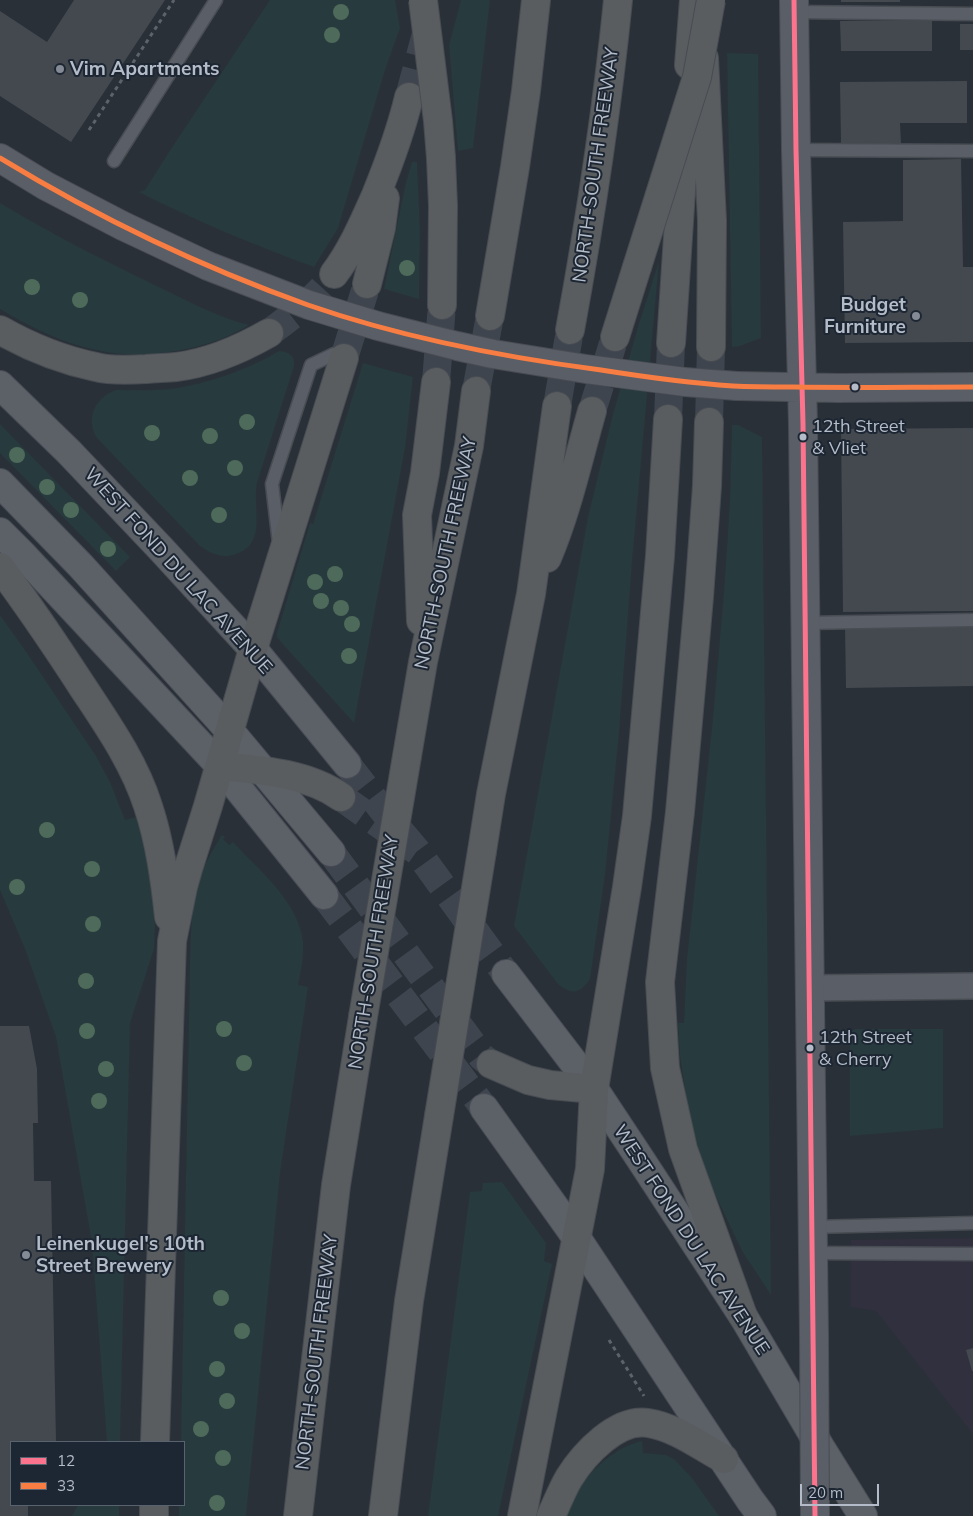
<!DOCTYPE html>
<html>
<head>
<meta charset="utf-8">
<style>
	body { margin:0 }
	#map { position:relative; width:973px; height:1516px; overflow:hidden; background:#2a3038; font-family:Mulish,sans-serif }
	canvas { display:block }
	.legend { position:absolute; left:10px; top:1441px; width:175px; height:65px; box-sizing:border-box; background:#1d2633; border:1px solid #59626f; margin:0; padding:6px 9px; list-style:none; font-size:15px; color:#b4bcc9 }
	.legend li { display:flex; align-items:center; gap:10px; height:25px }
	.legend b { width:25px; border:1px solid #59626f }
	.scale { position:absolute; left:800px; top:1484px; width:79px; height:22px; box-sizing:border-box; border:2px solid #b4bcc9; border-top:0; padding-left:6px; font-size:15px; line-height:18px; white-space:nowrap; color:#b4bcc9; -webkit-text-stroke:4px #1d2633; paint-order:stroke }
</style>
</head>
<body>
<div id="map">
<canvas width="973" height="1516"></canvas>
<ul class="legend">
<li><b style="height:6px;background:#fc738d"></b>12</li>
<li><b style="height:6px;background:#f77d43"></b>33</li>
</ul>
<div class="scale">20 m</div>
</div>
<script>
const ctx = document.querySelector('canvas').getContext('2d');
ctx.lineJoin = 'round';
function paint(path, color) { ctx.fillStyle = color; ctx.fill(path, 'evenodd'); }
function strokePath(path, color, width, dash) { ctx.strokeStyle = color; ctx.lineWidth = width; ctx.lineCap = dash ? 'butt' : 'round'; ctx.setLineDash(dash || []); ctx.stroke(path); }
function label(font, color, halo, rows, align = 'center') {
  ctx.font = font + ' Mulish,sans-serif'; ctx.lineWidth = 4; ctx.setLineDash([]); ctx.textBaseline = 'middle'; ctx.strokeStyle = halo; ctx.fillStyle = color; for (const [text, x, y, turn = 0] of rows) {
    ctx.save(); ctx.translate(x, y); ctx.rotate((+turn || 0) * Math.PI / 180); ctx.textAlign = isNaN(turn) ? turn : align; if (halo) ctx.strokeText(text, 0, 0); ctx.fillText(text, 0, 0); ctx.restore();
  }
}
const medical = new Path2D(`
	M973,1238v196l-97,-123 -26,-4 1,-67z`);
const green = new Path2D(`
	M270,0h125l5,28 -15,42 -47,158 -24,39c-60,-22 -118,-46 -175,-75l6,-2 22,-35z
	M461,0h29l-17,148 -15,3 -9,-106z
	M727,53l31,1 3,284 -21,8 -8,1z
	M412,162h5l3,70 -1,67 -35,-10 22,-107z
	M0,203c53,32 109,60 165,87 27,13 55,28 84,35 -9,5 -18,10 -28,14 -35,13 -82,20 -120,12 -36,-7 -70,-23 -101,-42z
	M659,261l-27,301 -13,171 -14,142 -15,104c-10,15 -18,16 -32,5l-44,-58 74,-409 25,-103 25,-87z
	M279,351c11,1 16,5 15,15l-37,117c-5,23 11,61 -21,71 -13,5 -25,0 -36,-8l-103,-108c-12,-19 -2,-41 19,-48 18,0 36,1 54,-1 37,-5 77,-19 109,-38z
	M363,363l50,14 -8,71 -51,275 -74,-82 -3,-4v-4l33,-110 3,1z
	M0,424l130,133 -14,14 -116,-118z
	M732,425h6l24,12 9,858 -29,-44 -35,-74 -18,-63 -9,-58 -2,-33h6l3,-64 26,-241 11,-126 6,-91z
	M0,615l27,38 69,103 14,26 15,38 11,-3 12,41 5,34 2,34 -1,23 -24,74 -10,419h-13l-15,-199 -36,-206 -31,-88 -25,-59z
	M221,836h3l1,1 -2,2 6,6 4,-3c26,28 66,60 70,100 1,14 -2,29 -5,43l10,2 -28,186 -34,343h-67v-11h5v-63h-3l9,-481c1,-25 1,-51 7,-75 5,-18 15,-34 24,-50z
	M855,1029h88v99l-93,8v-103z
	M502,1182l44,61 -2,18 8,3 -54,252h-70l42,-324 12,-1 1,-8z
	M642,1441l1,12 23,2 9,5 17,18 27,38h-155c4,-8 8,-17 13,-25 15,-22 38,-44 65,-50z
	M78,1505h41v11h-47z`);
const building = new Path2D(`
	M74,0h91l-94,142 -71,-46v-85l47,31z
	M841,0h59v2h-59z
	M932,20v31h-91l-1,-30z
	M960,24h13v26h-13z
	M967,81v42h-67l1,21 -60,-1 -1,-61z
	M961,159l2,108h10v75l-128,1 -2,-121 60,-1v-61z
	M973,428v183l-130,1 -2,-183z
	M973,624v62l-127,2 -1,-62z
	M0,1026h29l8,43 1,54h-5l1,58h17l5,261h-45v63h17v11h-28z
	M973,1348v23h-1l-6,-21z`);
const primaryTunnel = new Path2D(`
	M347,764l41,53 29,34 89,123
	M331,852l151,205 9,7
	M324,895l160,213`);
const motorwayTunnel = new Path2D(`
	M409,97l18,-67
	M269,333c24,-18 48,-35 65,-59
	M344,358l23,-74
	M436,382l6,-77
	M476,391l14,-75
	M557,406l13,-76
	M592,411l23,-74
	M668,419l3,-76
	M709,422l2,-75
	M341,797l76,54`);
const path = new Path2D(`
	M89,130l85,-130
	M609,1340l35,56`);
const service = new Path2D(`
	M794,12l179,2
	M796,150l177,1
	M114,161l102,-161
	M279,543l-7,-59 39,-119 23,-11
	M805,623l168,-3
	M812,1227l161,-4
	M813,1253l160,1`);
const minor = new Path2D(`
	M810,988l163,-2`);
const tertiary = new Path2D(`
	M794,0l2,150 7,274 11,910
	M0,158l46,28 77,40
	M737,386l101,2 135,-1`);
const primary = new Path2D(`
	M0,385l69,67 93,98 91,99 94,115
	M0,483l81,83 148,164 102,122
	M0,532l22,22 198,212 104,129
	M506,974l88,115 45,68 104,159 79,134 41,66
	M484,1108l92,129 174,263 12,16`);
const motorway = new Path2D(`
	M704,58l8,163 -1,126
	M689,65l5,-65
	M441,158l2,48 -1,99
	M334,274c18,-24 30,-52 42,-79 13,-32 25,-64 33,-98
	M367,284l14,-56 4,-30
	M490,316l25,-149 11,-76 10,-91
	M0,330c30,17 62,30 96,37 15,4 34,3 50,2 10,-1 20,-1 30,-2 33,-4 65,-18 93,-34
	M570,330c20,-109 37,-219 48,-330
	M615,337l22,-70
	M671,343l14,-213
	M709,422l-2,64 -8,111 -19,215 -20,170 5,86 18,81 60,167
	M547,558c20,-47 31,-98 45,-147
	M0,567c29,39 56,79 82,119 25,38 52,76 66,120 12,36 17,74 21,111
	M421,621l-4,-106 8,-42 11,-91
	M407,756l16,-94 46,-216 7,-55
	M220,766c40,4 87,7 121,31
	M482,851l9,-57 40,-200 26,-188
	M491,1064l37,16 22,5 44,4
	M155,1442l17,-501 11,-54 5,-18 20,-63 45,-157 91,-291
	M154,1516v-11
	M298,1516l38,-331 27,-168
	M383,1516l26,-215 30,-185
	M522,1516l68,-347 4,-80 33,-202 10,-71 23,-260 8,-137
	M551,1516c6,-13 11,-26 18,-38 15,-24 48,-60 79,-55 27,4 52,23 76,36`);
const tertiaryBridge = new Path2D(`
	M123,226l85,40 101,39 69,21 79,20 36,8 93,15 99,13 52,4
	M814,1334l1,182`);
const motorwayBridge = new Path2D(`
	M423,0l15,121 3,37
	M637,267l60,-190 14,-77
	M363,1017l44,-261
	M439,1116l43,-265`);
const bus1 = new Path2D(`
	M794,0l2,150 7,274 12,1092`);
const bus2 = new Path2D(`
	M0,158c97,59 201,109 308,147 95,33 194,52 293,65 44,7 88,13 132,16 20,1 41,1 61,1 60,1 119,0 179,0`);
const trees = [
	[341,12],
	[332,35],
	[407,268],
	[32,287],
	[80,300],
	[247,422],
	[152,433],
	[210,436],
	[17,455],
	[235,468],
	[190,478],
	[47,487],
	[71,510],
	[219,515],
	[108,549],
	[335,574],
	[315,582],
	[321,601],
	[341,608],
	[352,624],
	[349,656],
	[47,830],
	[92,869],
	[17,887],
	[93,924],
	[86,981],
	[224,1029],
	[87,1031],
	[244,1063],
	[106,1069],
	[99,1101],
	[221,1298],
	[242,1331],
	[217,1369],
	[227,1401],
	[201,1429],
	[223,1458],
	[217,1503]
];
const markers = [
	[60,69,5,"#848b96"],
	[916,316,5,"#848b96"],
	[855,387,4.5,"#b4bcc9"],
	[803,437,4.5,"#b4bcc9"],
	[810,1048,4.5,"#b4bcc9"],
	[26,1255,5,"#848b96"]
];
const busNames = [
	["12th Street",812,427],
	["& Vliet",812,449],
	["12th Street",819,1038],
	["& Cherry",819,1060]
];
const poiNames = [
	["Vim Apartments",70,69],
	["Budget",906,305,"right"],
	["Furniture",906,327,"right"],
	["Leinenkugel's 10th",36,1244],
	["Street Brewery",36,1266]
];
const streetNames = [
	["NORTH-SOUTH FREEWAY",596,165,-82],
	["NORTH-SOUTH FREEWAY",446,553,-78],
	["WEST FOND DU LAC AVENUE",178,571,48],
	["NORTH-SOUTH FREEWAY",374,952,-81],
	["WEST FOND DU LAC AVENUE",691,1240,57],
	["NORTH-SOUTH FREEWAY",317,1352,-83]
];
paint(medical, '#31303e');
paint(green, '#273a3e');
paint(building, '#444950');
strokePath(primaryTunnel, '#3f454e', 28, [28, 14]);
strokePath(motorwayTunnel, '#3f454e', 28, [28, 14]);
strokePath(service, '#484c53', 15);
strokePath(minor, '#484c53', 28);
strokePath(tertiary, '#484c53', 30);
strokePath(primary, '#484c55', 30);
strokePath(motorway, '#474c53', 30);
strokePath(path, '#5d636a', 3, [4, 4]);
strokePath(service, '#5a5e66', 12);
strokePath(minor, '#5a5e66', 25);
strokePath(tertiary, '#5a5e66', 28);
strokePath(primary, '#5c6168', 28);
strokePath(motorway, '#5a5d60', 28);
strokePath(tertiaryBridge, '#484c53', 30, []);
strokePath(motorwayBridge, '#474c53', 30, []);
strokePath(tertiaryBridge, '#5a5e66', 28);
strokePath(motorwayBridge, '#5a5d60', 28);
strokePath(bus1, '#fc738d', 5);
strokePath(bus2, '#f77d43', 5);
ctx.fillStyle = '#4e6a5a';
for (const [x, y] of trees) { ctx.beginPath(); ctx.arc(x, y, 8, 0, 2 * Math.PI); ctx.fill(); }
for (const [x, y, r, color] of markers) { const dot = new Path2D(); dot.arc(x, y, r, 0, 2 * Math.PI); ctx.fillStyle = color; ctx.fill(dot); strokePath(dot, '#1d2633', 2); }
label('18px', '#b4bcc9', '#1d2633', busNames, 'left');
label('bold 19px', '#b4bcc9', '#1d2633', poiNames, 'left');
label('19px', '#b4bcc9', '#1d2633', streetNames);
</script>
</body>
</html>
